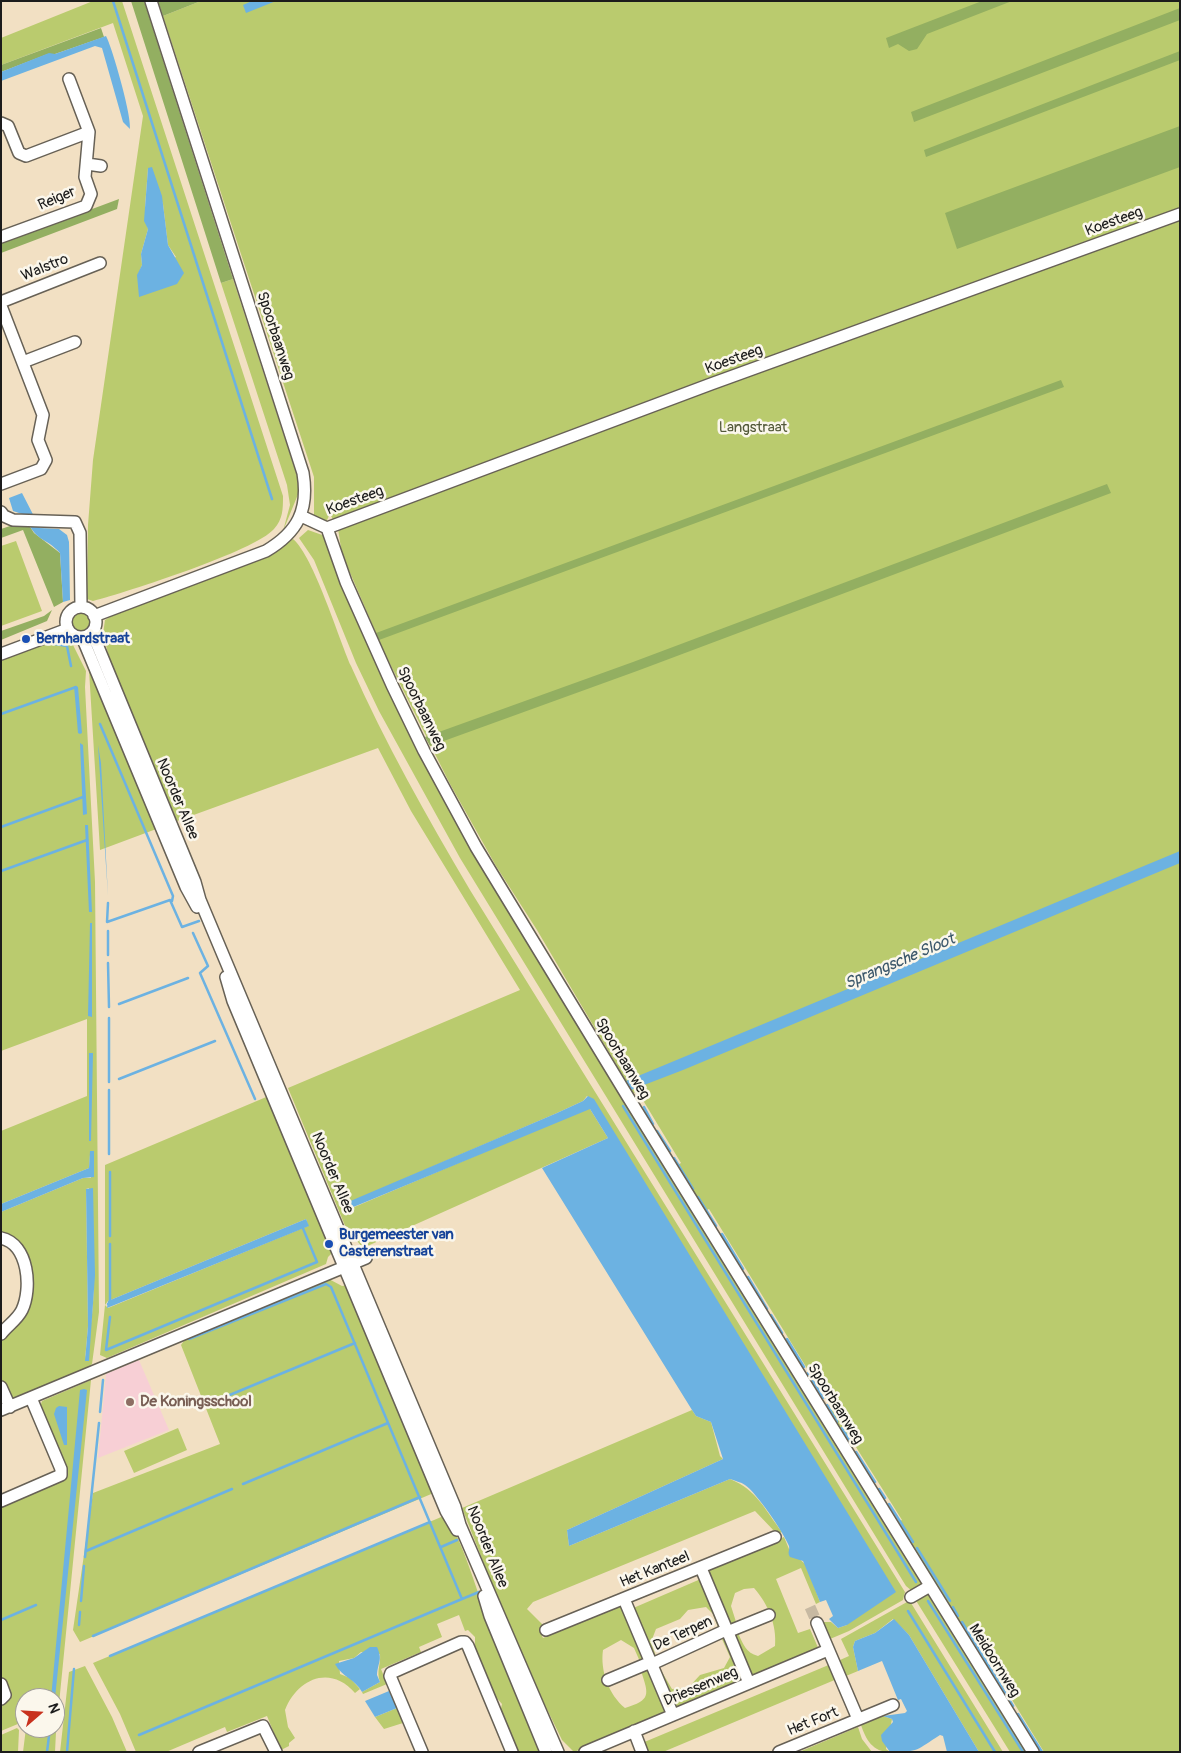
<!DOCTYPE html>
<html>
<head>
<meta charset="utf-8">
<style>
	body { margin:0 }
	#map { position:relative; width:1181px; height:1753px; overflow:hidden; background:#f2e0c3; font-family:Pangolin,sans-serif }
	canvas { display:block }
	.frame { position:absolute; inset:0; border:2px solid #1c1c1c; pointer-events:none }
	.north { position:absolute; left:15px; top:1688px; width:50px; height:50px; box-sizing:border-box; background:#fbf7ec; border:1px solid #a29f99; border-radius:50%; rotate:71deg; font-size:14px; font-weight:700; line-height:20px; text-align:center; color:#1c1c1c }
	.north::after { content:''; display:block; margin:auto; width:18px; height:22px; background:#c8321e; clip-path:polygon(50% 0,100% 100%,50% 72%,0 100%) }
</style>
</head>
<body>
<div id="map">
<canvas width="1181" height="1753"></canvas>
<div class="frame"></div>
<div class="north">N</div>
</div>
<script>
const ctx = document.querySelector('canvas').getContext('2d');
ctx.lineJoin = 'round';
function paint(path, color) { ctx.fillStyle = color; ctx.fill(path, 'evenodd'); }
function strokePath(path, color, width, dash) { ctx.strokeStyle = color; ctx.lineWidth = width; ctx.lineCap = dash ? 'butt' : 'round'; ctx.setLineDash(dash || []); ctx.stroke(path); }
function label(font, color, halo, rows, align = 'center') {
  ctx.font = font + ' Pangolin,sans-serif'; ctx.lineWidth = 5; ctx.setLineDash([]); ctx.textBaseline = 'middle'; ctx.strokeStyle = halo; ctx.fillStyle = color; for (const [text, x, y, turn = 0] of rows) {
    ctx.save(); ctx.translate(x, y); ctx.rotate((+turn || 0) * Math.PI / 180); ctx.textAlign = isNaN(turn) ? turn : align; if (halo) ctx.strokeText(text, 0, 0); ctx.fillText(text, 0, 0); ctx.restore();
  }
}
const built = new Path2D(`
	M139,1360l30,70 -71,28 8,-84z`);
const green = new Path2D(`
	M93,1h29l161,495c0,13 0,23 -9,33 -19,22 -147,63 -181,72l-6,-2 1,-74 5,-65 50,-344 -30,-93 -112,42v-27zM148,168l15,36 5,41 8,12 -38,18 4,-10 -1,-11 7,-25 -3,-22z
	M201,1h979v1751h-136l-68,-111 -7,2 -74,-120 7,-3 -53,-84 -7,2 -16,-26 6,-3 -123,-200 -6,3 -29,-45 7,-4 -43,-71 -5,1 -96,-163 -41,-64 -46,-82 -65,-130 -43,-100 -4,-25 -8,-15 -5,10 -11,-6v-41l-151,-461z
	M233,279l65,200 1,13 -16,39 7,-26 -3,-20 -66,-202z
	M308,530l20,7 86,201 509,845 -6,7 -5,1 -6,-5 -446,-728 -81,-147 -23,-48 -42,-103 -15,-22z
	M293,539c21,18 45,98 58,127 34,77 76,151 119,224l435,702 -2,8 -54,31 -19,8 -7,-17h8l7,6 9,-3 -232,-489 -23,-36 -5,-4 -4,5 -26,12 -209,90 4,5 234,-99h4l18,29 -245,110 -17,-20 -58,-140 232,-98 -109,-179 -33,-63 -201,73 -68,-164 -6,-23 2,-14 13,-8 156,-61z
	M16,541l26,70 -41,15v-80z
	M72 622a9 9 0 1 1 18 0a9 9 0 1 1-18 0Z
	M63,638l10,7 13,26 -1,16 10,195 4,430 -7,52 -5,4 -73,32 -3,-2 -10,-20v-38l22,-25 3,-54 -25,-26v-23l82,-34h8l-1,-23 -1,13 -88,36v-73l86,-35v-77l-86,32v-391zM89,1188c6,61 9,112 -4,172l3,-34 -2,-137z
	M91,664l68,164 -59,22 -11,-180z
	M271,1095l63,156 -6,6 -2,7 -219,94 -7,-3 5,-50v-140zM306,1219l2,7 -200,82 -3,-3 3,-4z
	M327,1278l15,8 7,-1 87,207 -356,150 -7,-12 20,-137 127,-49 -39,-99 5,-7z
	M91,1380l-32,324 -4,4v-10h-30v23l-24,10v-28l10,-4 -10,-24v-169l60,-26 -21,-73 2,-6z
	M692,1410l4,6 15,6 9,34 3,3 -156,71 2,16 161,-67c27,11 35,31 52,53l-5,2 -22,-23 -222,91 -6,7 16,16 -3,7 3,6 76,-33 6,5 21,52 -5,2 -7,-16 -13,-8 -18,10c-3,21 6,45 22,58 26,-8 24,-13 16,-37l8,-2 16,39 -2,7 -89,37 -12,-12 -19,-39 -55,-127 -26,-66z
	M178,1428l9,22 -53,23 -10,-22z
	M446,1515c19,33 28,68 41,103 17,45 38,89 56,134h-27l-16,-39 2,-9 -7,-8 -2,1 -20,-49 2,-1v-10l-7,-7 -3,1 -6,-16 -22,9 5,13 -23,10 2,5 -40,17 6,15 -24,10 -1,-2 18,-10c-4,-11 1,-17 0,-28l-19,-2 -7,6 -15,3 1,13 10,4 10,11 -5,4c-25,-29 -58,-14 -70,17l3,17 7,11 -6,5v3l-8,4 -14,-34 -40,16 -2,-5 -59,25h-30l-16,-38 -27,-51z
	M784,1537l5,12 17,16 14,37 -4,2 -15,-36 -25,11 22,54 12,-4 9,21 -64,26 -6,-3 -16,-37 5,-3c5,11 8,20 20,23l17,-10c2,-21 -7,-42 -21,-58l-10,1 -9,4 -4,13 6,19 -6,3 -23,-53v-6z
	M703,1578l20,49 -4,3 -6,-16 -7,-7 -18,3 -8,9 -24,10 -5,13 6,17 -4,1 -22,-51z
	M928,1591l102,161h-20l-95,-153z
	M907,1602l4,1 92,149h-24l-70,-117 -16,-16 -18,14 -20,8 -2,6 5,24 -12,5 -6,-16 9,-4 -8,-17z
	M725,1636l17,39 -2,8 -62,26 -7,-5 -12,-37 13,22 16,-1 12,-13 24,-7 6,-11 -9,-20z
	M831,1664l6,15 -174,73h-17l-4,-9z
	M85,1666l27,51 15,35h-67l9,-80z
	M397,1708l6,15 -19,6 -9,-12z
	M57,1712l-2,40h-32l3,-24h29z
	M883,1716l9,3 -6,30 4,3c-17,0 -24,-12 -29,-27z
	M858,1727l4,12 10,13h-73z
	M17,1728l2,2 -1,22h-17v-17z`);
const forest = new Path2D(`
	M131,1h13l89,278 -12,4z
	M158,1h43l-38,15z
	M982,1h30l-85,33 -10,15 -8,2 -11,-7 -9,4 -3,-10z
	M1180,8v12l-266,102 -3,-10z
	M101,28l3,9 -49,17h-7l-47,18v-7z
	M1180,51v9l-254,97 -2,-7z
	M1180,126v41l-223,82 -12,-36z
	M119,199l-2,10 -116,44v-10z
	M1061,380l3,7 -685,253 -3,-7z
	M1107,484l4,9 -474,178 -207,75 -5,-9 208,-75z
	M16,524l13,1 5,8 26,20 3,49 -9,5 -31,-77 -22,8v-9z
	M52,610l-5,11 -46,19v-9l43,-15z`);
const water = new Path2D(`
	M252,1h24l-30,12 -3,-8z
	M106,36c6,11 26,80 24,93l-7,-7 -21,-74 -7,-2 -94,35v-9l48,-19 6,1z
	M152,167l10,29 6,49 16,28 -7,11 -38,13 -2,-22 5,-10 -1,-11 7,-25 -4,-8 4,-53z
	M22,493l18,35 19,1 8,6 2,7 1,58 -7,2 -3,-49c-15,-17 -25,-10 -35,-38l-12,-4 -4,-13z
	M74,686l4,1 4,46 -2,1 -2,-1z
	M80,743l3,2 4,69 -4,1z
	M98,745l3,18 7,133z
	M85,825h3l4,87h-3z
	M1180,851v12l-497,207 -52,20 -5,-9z
	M90,923h2v94l-4,-1z
	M89,1053h4l-2,88h-2z
	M588,1096l6,3 302,493 -49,33 -9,3 -9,-9 4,-3 -7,-16 -6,2 -17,-41 -13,-4c-3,-5 0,-6 -1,-11 -5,-13 -33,-54 -44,-61 -4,-3 -10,-4 -15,-6l-161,67 -2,-16 156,-71 -12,-37 -15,-6 -4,-6 -150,-242 66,-30 -18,-29 -239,99 -3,-6 209,-89 26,-12z
	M90,1151h4v26l-11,1 -82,34v-8l88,-36z
	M93,1188l2,87 -6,86h-4l3,-35 -2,-137z
	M306,1219l3,7 -202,82 1,-7z
	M84,1389l3,1 -32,308h-4l29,-308z
	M59,1406l8,1v38h-3l-10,-31 2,-6z
	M894,1619l15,16 70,117h-32l-4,-16 -3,-1c-24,15 -20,17 -50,17l-8,-11 -1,-6 12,-13 -1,-3 -9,-3 22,-3 2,-2 -6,-12 -3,1 -16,-39 -24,10 -5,-24 2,-6 20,-8z
	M370,1647h7c6,13 1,15 0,28l3,7 -18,10c-7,-13 -20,-15 -27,-28l19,-6z
	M389,1691l8,17 -22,9 -10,-16z`);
const stream = new Path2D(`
	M113,1l159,498
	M55,644l12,2 4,20
	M1,714l75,-27
	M100,724l73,172 -1,5
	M1,827l82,-30
	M1,871l86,-31
	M108,903l-1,19 63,-22 12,27 17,-6
	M108,931v24
	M193,933l15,33 -8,7 55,126
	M108,963l1,44
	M119,1004l69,-26
	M109,1018v64
	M119,1079l96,-38
	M109,1090v64
	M623,1106l293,476
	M644,1107l9,17
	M657,1131l13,20
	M674,1158l19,31
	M110,1172v64
	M698,1197l18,29
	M722,1234l21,35
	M748,1277l19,32
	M108,1304h2v-60
	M771,1315l11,18
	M110,1317l-4,33 211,-88 -15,-36
	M787,1339l17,28
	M808,1373l15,25
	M220,1399l135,-56
	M827,1405l10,17
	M100,1412l3,-32
	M842,1428l10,17
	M856,1452l19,30
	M243,1484l145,-61
	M879,1489l6,9
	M889,1504l24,38
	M441,1547l16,-7
	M917,1548l33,53
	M86,1551l146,-62
	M85,1557l14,-134
	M462,1599l17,-7
	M81,1601l3,-35
	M928,1601l95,151
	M953,1607l5,9
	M908,1611l87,141
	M1,1620l35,-15
	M962,1622l51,84
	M79,1625l1,-13
	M93,1636l327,-139
	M110,1656l320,-134
	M1018,1714l24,38
	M139,1735l323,-136 -131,-312 -5,-3 -137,55
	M47,1752l3,-24
	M67,1752l7,-83`);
const minorTunnel = new Path2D(`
	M810,1607l7,16`);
const minor = new Path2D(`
	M1,123l7,3 11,27 7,3 63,-24
	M87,164l14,2
	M1,237l85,-31 5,-12 -6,-17 4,-45 -20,-53
	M1,302l99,-39
	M1,306l42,109 -5,25 8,20 -5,9 -40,15
	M23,362l52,-20
	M1,512l3,4 9,4 62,2 5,11 1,74
	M301,516l26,12 384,-144 469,-170
	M327,528l19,54 46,103 32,66 52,96 152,250 405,655
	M66 622a15 15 0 1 1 30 0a15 15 0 1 1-30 0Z
	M94,616l172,-65c32,-19 43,-41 37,-78l-152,-472
	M92,632l103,250 5,18 255,607 5,18 98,227
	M82,637l104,250 11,20
	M1,654l67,-25
	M226,977l7,24 213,510 11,19
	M1,1238c28,6 31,51 21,72 -5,10 -14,15 -21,24
	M1,1387l9,20
	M1,1410l365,-152
	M1,1501l60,-26v-6l-30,-71
	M701,1568l48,115
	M484,1596l6,20 56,136
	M911,1597l19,-11
	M624,1599l49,116
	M817,1623l41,96
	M546,1630l229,-93
	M727,1632l42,-17
	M652,1664l74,-34
	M608,1680l43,-18
	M1,1684l4,11 -4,4
	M634,1731l8,21
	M199,1752l64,-26 13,26
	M422,1752l-32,-76 1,-3 70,-31h4l3,4 44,106
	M585,1752l243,-102
	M779,1752l114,-47`);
const markers = [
	[26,639,5,"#1a4fb4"],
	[329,1244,5,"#1a4fb4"],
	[130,1402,5,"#8d6e63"]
];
const streetNames = [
	["Reiger",57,199,-23],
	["Koesteeg",1114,222,-20],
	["Walstro",45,268,-22],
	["Spoorbaanweg",275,336,72],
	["Koesteeg",734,360,-20],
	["Koesteeg",355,501,-20],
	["Spoorbaanweg",421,709,64],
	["Noorder Allee",177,799,67],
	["Spoorbaanweg",622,1059,59],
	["Noorder Allee",332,1173,67],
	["Spoorbaanweg",835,1404,58],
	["Noorder Allee",487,1547,68],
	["Het Kanteel",655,1570,-22],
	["De Terpen",683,1634,-25],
	["Meidoornweg",994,1661,58],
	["Driessenweg",701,1687,-23],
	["Het Fort",813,1722,-22]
];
const parkNames = [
	["Langstraat",753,428]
];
const transitNames = [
	["Bernhardstraat",36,639],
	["Burgemeester van",339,1235],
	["Casterenstraat",339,1252]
];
const educationNames = [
	["De Koningsschool",140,1402]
];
const waterNames = [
	["Sprangsche Sloot",900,962,-23]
];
paint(built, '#f7cfd5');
paint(green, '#bacb6e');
paint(forest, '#93af61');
paint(water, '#6cb2e2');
strokePath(stream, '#6cb2e2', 2.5);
strokePath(minorTunnel, '#c7b9a2', 11, [11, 5.5]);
strokePath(minor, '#676156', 14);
strokePath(minor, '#fff', 11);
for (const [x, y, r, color] of markers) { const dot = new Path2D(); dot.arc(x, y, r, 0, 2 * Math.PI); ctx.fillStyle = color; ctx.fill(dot); strokePath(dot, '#fbf7ec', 2); }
label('15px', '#1c1c1c', '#fbf7ec', streetNames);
label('15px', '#535939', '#fbf7ec', parkNames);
label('bold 15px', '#164399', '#fbf7ec', transitNames, 'left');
label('bold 15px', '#785e54', '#fbf7ec', educationNames, 'left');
label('italic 16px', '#3c586b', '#fbf7ec', waterNames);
</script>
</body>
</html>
